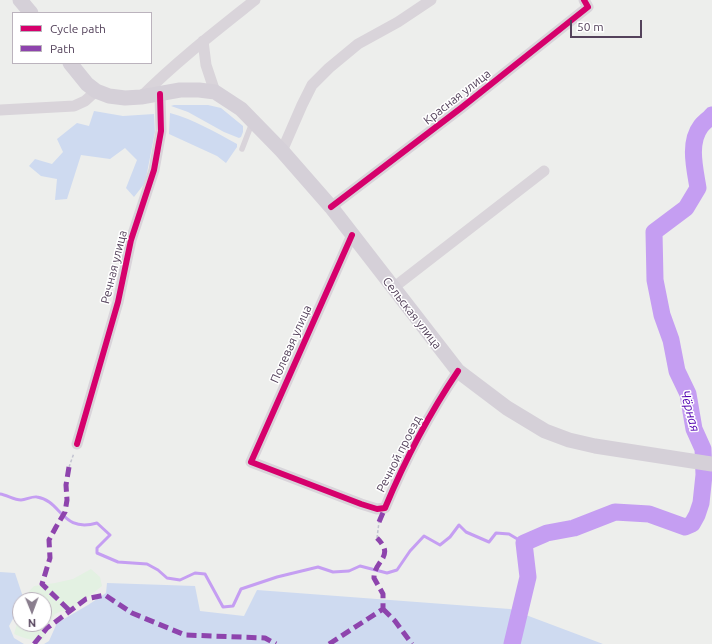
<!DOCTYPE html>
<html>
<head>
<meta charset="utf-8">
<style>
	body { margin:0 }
	#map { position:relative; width:712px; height:644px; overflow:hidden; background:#edeeec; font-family:Ubuntu,sans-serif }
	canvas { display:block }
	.legend { position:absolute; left:12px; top:12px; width:140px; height:52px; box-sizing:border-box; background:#fff; border:1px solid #bbb3bd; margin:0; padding:5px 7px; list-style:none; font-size:12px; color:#54425b }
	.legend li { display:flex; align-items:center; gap:8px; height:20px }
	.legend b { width:20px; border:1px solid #bbb3bd }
	.north { position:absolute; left:12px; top:592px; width:40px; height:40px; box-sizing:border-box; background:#fff; border:1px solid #bbb3bd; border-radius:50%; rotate:179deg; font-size:11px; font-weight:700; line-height:16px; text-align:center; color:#54425b }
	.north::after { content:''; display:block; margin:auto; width:14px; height:18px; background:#8a7e8e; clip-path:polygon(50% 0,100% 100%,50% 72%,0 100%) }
	.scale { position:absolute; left:570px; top:20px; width:72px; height:18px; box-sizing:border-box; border:2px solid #54425b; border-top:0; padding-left:5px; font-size:12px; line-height:14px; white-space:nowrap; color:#54425b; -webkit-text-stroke:3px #fff; paint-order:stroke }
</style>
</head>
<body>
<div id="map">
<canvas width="712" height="644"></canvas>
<ul class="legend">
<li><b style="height:5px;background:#d6006c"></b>Cycle path</li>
<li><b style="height:5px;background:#8e44ad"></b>Path</li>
</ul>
<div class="north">N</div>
<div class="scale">50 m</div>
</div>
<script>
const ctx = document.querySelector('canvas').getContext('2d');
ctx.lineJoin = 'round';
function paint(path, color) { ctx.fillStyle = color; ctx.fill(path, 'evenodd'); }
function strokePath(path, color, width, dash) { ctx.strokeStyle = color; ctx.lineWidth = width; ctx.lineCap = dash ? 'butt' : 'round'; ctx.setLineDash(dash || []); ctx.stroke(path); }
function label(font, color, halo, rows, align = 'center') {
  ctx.font = font + ' Ubuntu,sans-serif'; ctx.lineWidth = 3; ctx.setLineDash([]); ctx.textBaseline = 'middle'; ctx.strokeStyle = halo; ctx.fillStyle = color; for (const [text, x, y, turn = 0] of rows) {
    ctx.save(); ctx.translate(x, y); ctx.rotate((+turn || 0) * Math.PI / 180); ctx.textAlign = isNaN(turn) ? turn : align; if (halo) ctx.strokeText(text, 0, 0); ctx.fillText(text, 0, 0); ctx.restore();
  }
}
const green = new Path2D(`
	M174,105h34l13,3 22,18v6l-2,5 -2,1 -15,-6 -36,-20 -17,-6z
	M94,111l29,5 31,-2 1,18 -10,51 -11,14 -8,-9 11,-28 -12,-12 -15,11 -29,-4 -14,44 -12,1 2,-21 -16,-3 -12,-10 6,-7 17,5 11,-12 -6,-13 20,-16 12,3z
	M170,113c25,7 45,19 67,31v3l-11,16 -9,-7 -48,-22z
	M0,572l15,1 8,24 -1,3h-2v6l-11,20 5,12 10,6h-24z
	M107,583l88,3 5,25 44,5 13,-26 253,19 93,35h-559l5,-3 8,-18 31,-18 18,-12z`);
const sand = new Path2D(`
	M91,569l9,8 2,9 -32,25h-8l-7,3 -5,8 -7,18c-11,1 -19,-2 -29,-6l6,-21v11h24v-24h-21l1,-3 10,-11 21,-3 18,-4z`);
const stream = new Path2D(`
	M0,494c7,1 14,6 21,6 5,0 11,-4 16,-3 25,4 24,36 60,26l13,12 -13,13v5l21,9 29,2 11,6 9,8 13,2 15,-7 10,1 18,33 10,-1 8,-17 36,-12 41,-10 15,5 16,-1 11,-5 27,7 10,-3 13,-19 14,-15 16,9 10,-8 9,-12 7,7 23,10 7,-9 13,1 15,9`);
const river = new Path2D(`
	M512,644l16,-67 -4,-34 23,-10 27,-5 41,-16 34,2 36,13 7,-3 5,-9 4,-12 3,-28 -1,-26 -9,-20 -6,-35 -11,-23 -6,-31 -9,-25 -7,-35 -1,-48 32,-24 12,-20c-3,-19 -10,-45 3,-62 3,-4 8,-7 11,-11`);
const path = new Path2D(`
	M69,467l5,-14
	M377,538l2,-16`);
const lane = new Path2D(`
	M242,149l10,-26`);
const street = new Path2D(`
	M203,41l3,24 9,27
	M141,97c36,-36 75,-66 114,-97
	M0,110l74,-4 11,-5 11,-10
	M282,151l20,-46 10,-20 17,-17 29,-24 40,-22 33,-22
	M331,207l130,-99 127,-101 -4,-7
	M352,235l-101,227 110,42 16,5 8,-1c20,-48 44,-94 73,-137
	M393,288l151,-117
	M77,444l41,-142 13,-62 23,-70 7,-39 -1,-37`);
const secondary = new Path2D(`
	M20,0l11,13
	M70,63l17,21 9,7 13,5 16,2 16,-1 39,-7h19l16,2 26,17 41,42 49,56 127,164 49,37 38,23 24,9 26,6 117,18`);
const quiet = new Path2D(`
	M69,467l-3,18 1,15 -2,12 -9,15 -7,13 1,18 -8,26 28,27
	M379,522l6,-14
	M383,609l12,12 17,23
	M34,644l13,-16 39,-29 19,-4 27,18 53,22 80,3 11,6
	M329,644l54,-35v-15l-9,-16c0,-18 22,-21 3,-40`);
const cycleway = new Path2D(`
	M331,207l130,-99 127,-101 -4,-7
	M352,235l-101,227 110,42 16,5 8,-1c20,-48 44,-94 73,-137
	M77,444l41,-142 13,-62 23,-70 7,-39 -1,-37`);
const streetNames = [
	["Красная улица",457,97,-38],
	["Речная улица",114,267,-76],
	["Сельская улица",412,313,52],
	["Полевая улица",291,344,-66],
	["Речной проезд",399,454,-63]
];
const waterNames = [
	["Чёрная",690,411,75]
];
paint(green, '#cedaf0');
paint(sand, '#e3f1e2');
strokePath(stream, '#c59ef2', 3);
strokePath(river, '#c59ef2', 17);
strokePath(path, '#c2c3d0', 1.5, [3, 2]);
strokePath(lane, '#d9d4da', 5.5);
strokePath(street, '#d9d4da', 11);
strokePath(secondary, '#d5d0d8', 15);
strokePath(quiet, '#8e44ad', 5, [10, 5]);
strokePath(cycleway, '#d6006c', 6);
label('12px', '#54425b', '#fff', streetNames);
label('italic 13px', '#5200b1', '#fff', waterNames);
</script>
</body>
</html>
